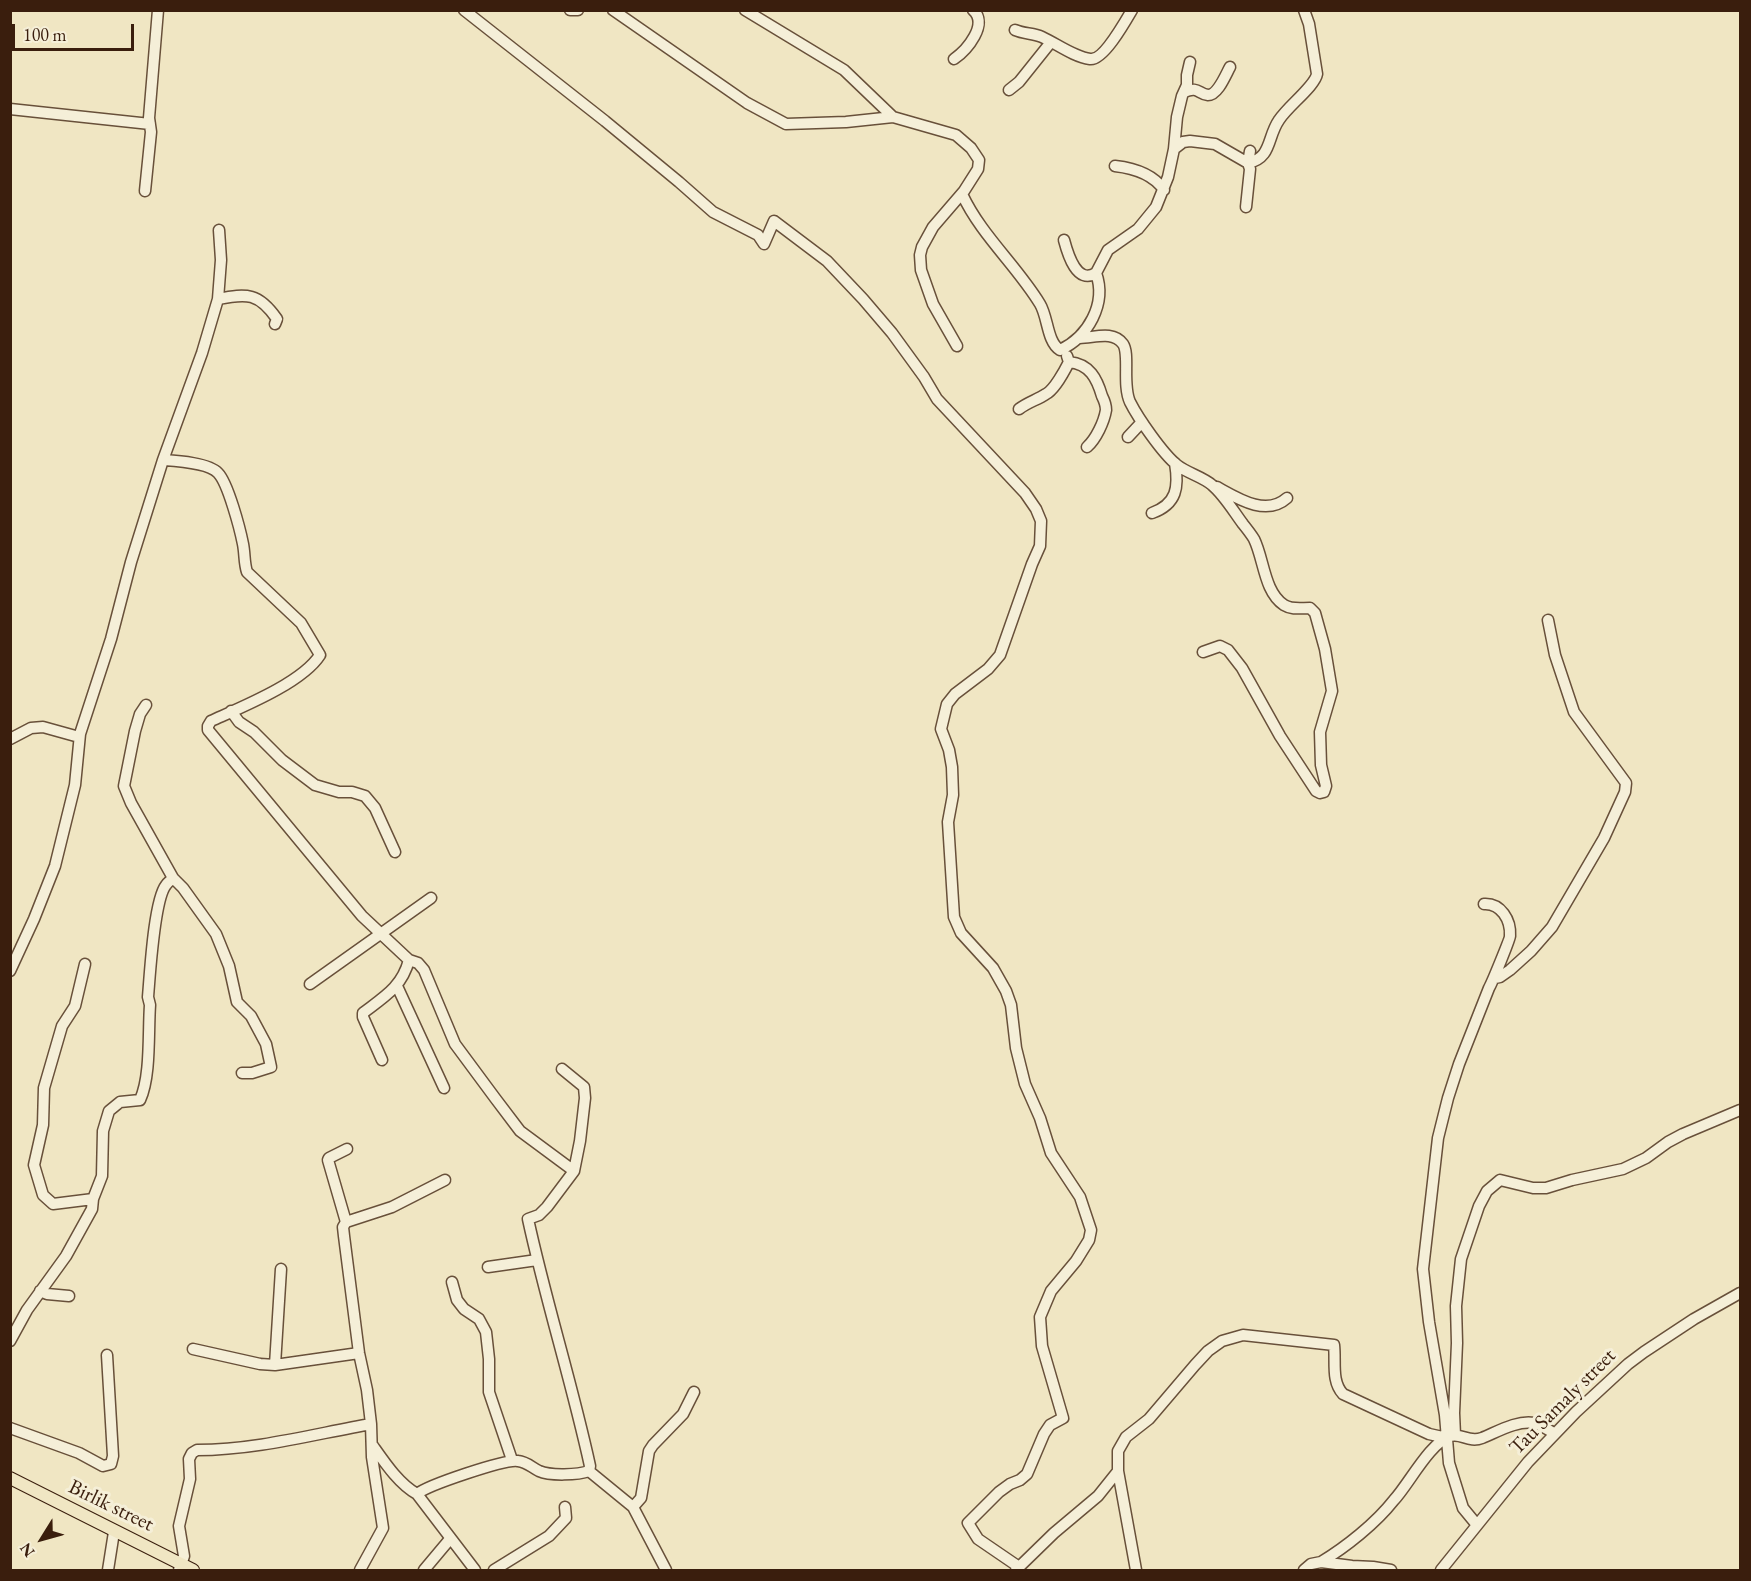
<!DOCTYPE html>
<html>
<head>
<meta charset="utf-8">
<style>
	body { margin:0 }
	#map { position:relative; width:1751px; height:1581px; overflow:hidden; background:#f0e6c3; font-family:"EB Garamond",serif }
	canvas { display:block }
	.frame { position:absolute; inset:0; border:12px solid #3a1e0d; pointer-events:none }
	.north { position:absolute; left:12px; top:1509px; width:60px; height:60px; -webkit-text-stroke:4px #f5efd8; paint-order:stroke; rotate:233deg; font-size:16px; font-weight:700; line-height:24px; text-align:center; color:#3a1e0d }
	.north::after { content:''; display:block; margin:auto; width:21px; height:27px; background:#3a1e0d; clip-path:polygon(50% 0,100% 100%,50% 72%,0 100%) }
	.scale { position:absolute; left:12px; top:24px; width:122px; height:27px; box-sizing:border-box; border:3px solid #3a1e0d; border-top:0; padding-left:8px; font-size:18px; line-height:21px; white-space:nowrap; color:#3a1e0d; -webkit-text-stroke:4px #f5efd8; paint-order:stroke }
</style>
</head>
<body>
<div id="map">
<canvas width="1751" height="1581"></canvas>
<div class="frame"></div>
<div class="north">N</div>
<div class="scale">100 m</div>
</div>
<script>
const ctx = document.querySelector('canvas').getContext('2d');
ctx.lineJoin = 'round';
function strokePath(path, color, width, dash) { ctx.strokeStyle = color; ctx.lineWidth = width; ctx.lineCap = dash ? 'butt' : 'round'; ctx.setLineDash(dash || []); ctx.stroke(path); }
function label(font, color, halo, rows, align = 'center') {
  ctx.font = font + ' "EB Garamond",serif'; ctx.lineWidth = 6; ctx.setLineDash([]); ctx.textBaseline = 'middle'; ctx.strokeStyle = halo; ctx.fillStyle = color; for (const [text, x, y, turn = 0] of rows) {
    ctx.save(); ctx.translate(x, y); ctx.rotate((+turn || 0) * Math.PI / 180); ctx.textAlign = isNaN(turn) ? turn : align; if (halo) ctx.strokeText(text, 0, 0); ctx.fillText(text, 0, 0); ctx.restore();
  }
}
const minor = new Path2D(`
	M464,10l141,111 74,61 34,30 45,23 6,9 10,-23 53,40 36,38 29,34 32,44 13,22 88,94 11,16 5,12 -1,25 -8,18 -32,91 -12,14 -33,25 -8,10 -6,25 8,21 3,17 1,28 -5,27 6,95 7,16 32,35 13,23 5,14 5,43 9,36 15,34 11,35 29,44 11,33 -2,10 -13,21 -25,30 -11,26 2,29 21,72 -13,7 -6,9 -17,40 -7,6 -10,4 -11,8 -31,31 10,16 41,28
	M570,10h8
	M613,10l134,93 39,21 60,-2 47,-5 63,18 15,13 8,12 -1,9 -14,22 -31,36 -11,20 -2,8 1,15 12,34 24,42
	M745,10l99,60 49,47
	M1015,30c9,4 18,3 27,7 15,7 32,20 48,22 13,2 35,-37 42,-49
	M954,59c13,-9 35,-35 19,-49
	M1009,90l10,-8 32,-40
	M1184,92c15,-6 14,2 24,3 10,0 18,-21 22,-28
	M10,109l140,15
	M1174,149l3,-32 5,-21 5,-11v-10l3,-13
	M1250,151l-2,12c24,-5 19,-26 31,-43 9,-14 36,-34 38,-46l-8,-50 -5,-14
	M1115,166c18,2 38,8 49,24
	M145,191l6,-59 -2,-14 9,-108
	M962,194c19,41 55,72 78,110 8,13 7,38 20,46 28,-13 47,-46 36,-77l12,-23 30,-21 18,-22 12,-30 6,-28 9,-7 7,-1 25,3 33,19 2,6 -4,38
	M1064,240c4,15 13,45 32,33
	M218,299c29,-6 41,-6 59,20l-2,5
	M1080,338c14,0 33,-8 43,6 7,10 -1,41 7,58 8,16 33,52 47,63 10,8 26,12 35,20 12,10 22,27 31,39 4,5 8,10 11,15 10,20 10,53 30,66 8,5 17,3 26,3l5,5 10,36 7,42 -12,41 1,33 5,21 -2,6 -4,1 -4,-2 -36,-55 -38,-68 -14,-18 -8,-4 -17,6
	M1069,362c21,2 28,17 33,34 2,4 4,10 4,14 -2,12 -10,29 -19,37
	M1019,409c9,-7 18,-9 27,-15 8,-4 19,-24 23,-32l-2,-6
	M1128,437l14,-15
	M163,460c14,1 46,3 55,13 10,10 22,56 25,71 2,10 1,19 4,28l54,51 19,32c-18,28 -78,52 -109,66l-3,5v4l154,186 47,44 9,3 6,7 31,74 40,54 25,33 54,40
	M1217,487c20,11 49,30 70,11
	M1152,513c25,-9 27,-26 23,-50
	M231,711l8,11 15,10 28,28 33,25 24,7h13l13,4 10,12 20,44
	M10,739l21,-11 12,-1 36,10
	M173,878l10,10 33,46 13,32 8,36 14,14 15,28 5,23 -19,6h-10
	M85,964l-10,42 -13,20 -18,62 -1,37 -9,40 9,30 10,9 40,-5
	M10,971l24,-52 21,-53 20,-81 5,-51 31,-95 20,-77 32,-102 39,-107 16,-54 3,-39 -2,-30
	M1495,978l5,-1 10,-7 21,-19 21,-24 52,-89 21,-46 1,-9 -52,-71 -19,-57 -7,-35
	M310,984l121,-86
	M397,986l47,102
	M382,1060l-19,-43v-4c21,-16 39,-26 46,-53
	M562,1069l22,18 1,11 -5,43 -6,30 -27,36 -8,8 -11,4c18,83 44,164 62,247l-1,5 44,36 33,63
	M347,1149l-18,9 -1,2 18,62 -3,5 1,9 15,117 8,37 4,34 1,33 11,71 -23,42
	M346,1222l46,-15 53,-27
	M488,1267l49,-7
	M452,1282l5,18 7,9 15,10 7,13 3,27v33l23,68
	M40,1291l7,3 22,2
	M10,1341l17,-31 39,-54 26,-47 1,-10 9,-23 1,-45 6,-20 11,-9 20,-2c11,-24 8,-67 10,-95l-2,-8c2,-23 6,-97 18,-112 2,-3 4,-4 7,-7l-42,-75 -7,-17 11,-55 5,-17 6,-9
	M193,1349l67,15 15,1 84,-12
	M275,1365l6,-96
	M10,1428l69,25 24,13 8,-2 2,-8 -6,-101
	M1455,1435l-1,-22 3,-70 -1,-37 5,-47 18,-53 8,-15 13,-11 33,8h13l26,-8 51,-11 23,-11 22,-16 15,-8 57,-24
	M373,1446c12,17 26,38 44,48l58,76
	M417,1494c11,-9 88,-35 101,-33 9,1 13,6 21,10 11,5 39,4 50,0
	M633,1507l8,-9 8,-47 4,-6 30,-31 11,-22
	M1477,1525l-14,-17 -14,-45 -4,-48 -16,-93 -6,-53 15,-131 10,-40 11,-34 30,-76c3,-5 21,-49 21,-52 1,-16 -9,-33 -26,-32
	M1321,1562c25,-15 55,-39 73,-62 15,-16 36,-58 57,-64 10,-3 18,7 31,2 15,-6 35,-18 52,-15 6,1 14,7 20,10
	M108,1570l6,-38
	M179,1570l5,-14 -5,-30 11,-47 -1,-20 3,-6 5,-3c59,0 117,-16 174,-26
	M424,1570l26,-31
	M494,1570l55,-34 17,-18 -1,-11
	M1016,1570l38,-37 44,-37 20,-25
	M1136,1570l-18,-99v-20l8,-14 23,-18 46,-54 13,-14 14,-10 21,-6 91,10c2,17 -3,36 9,49l86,40 18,4
	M1304,1570l7,-6 10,-2 31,4 21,1 18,3
	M1441,1570l87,-108 48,-50 52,-48 16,-12 50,-33 46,-26`);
const major = new Path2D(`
	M10,1478l183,92`);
const streetNames = [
	["Tau Samaly street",1563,1402,-45],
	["Birlik street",111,1506,26]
];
strokePath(minor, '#68503a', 13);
strokePath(major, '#3a1e0d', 14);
strokePath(minor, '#f5efd8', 10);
strokePath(major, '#f0e6c3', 12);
label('21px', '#3a1e0d', '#f5efd8', streetNames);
</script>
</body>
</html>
